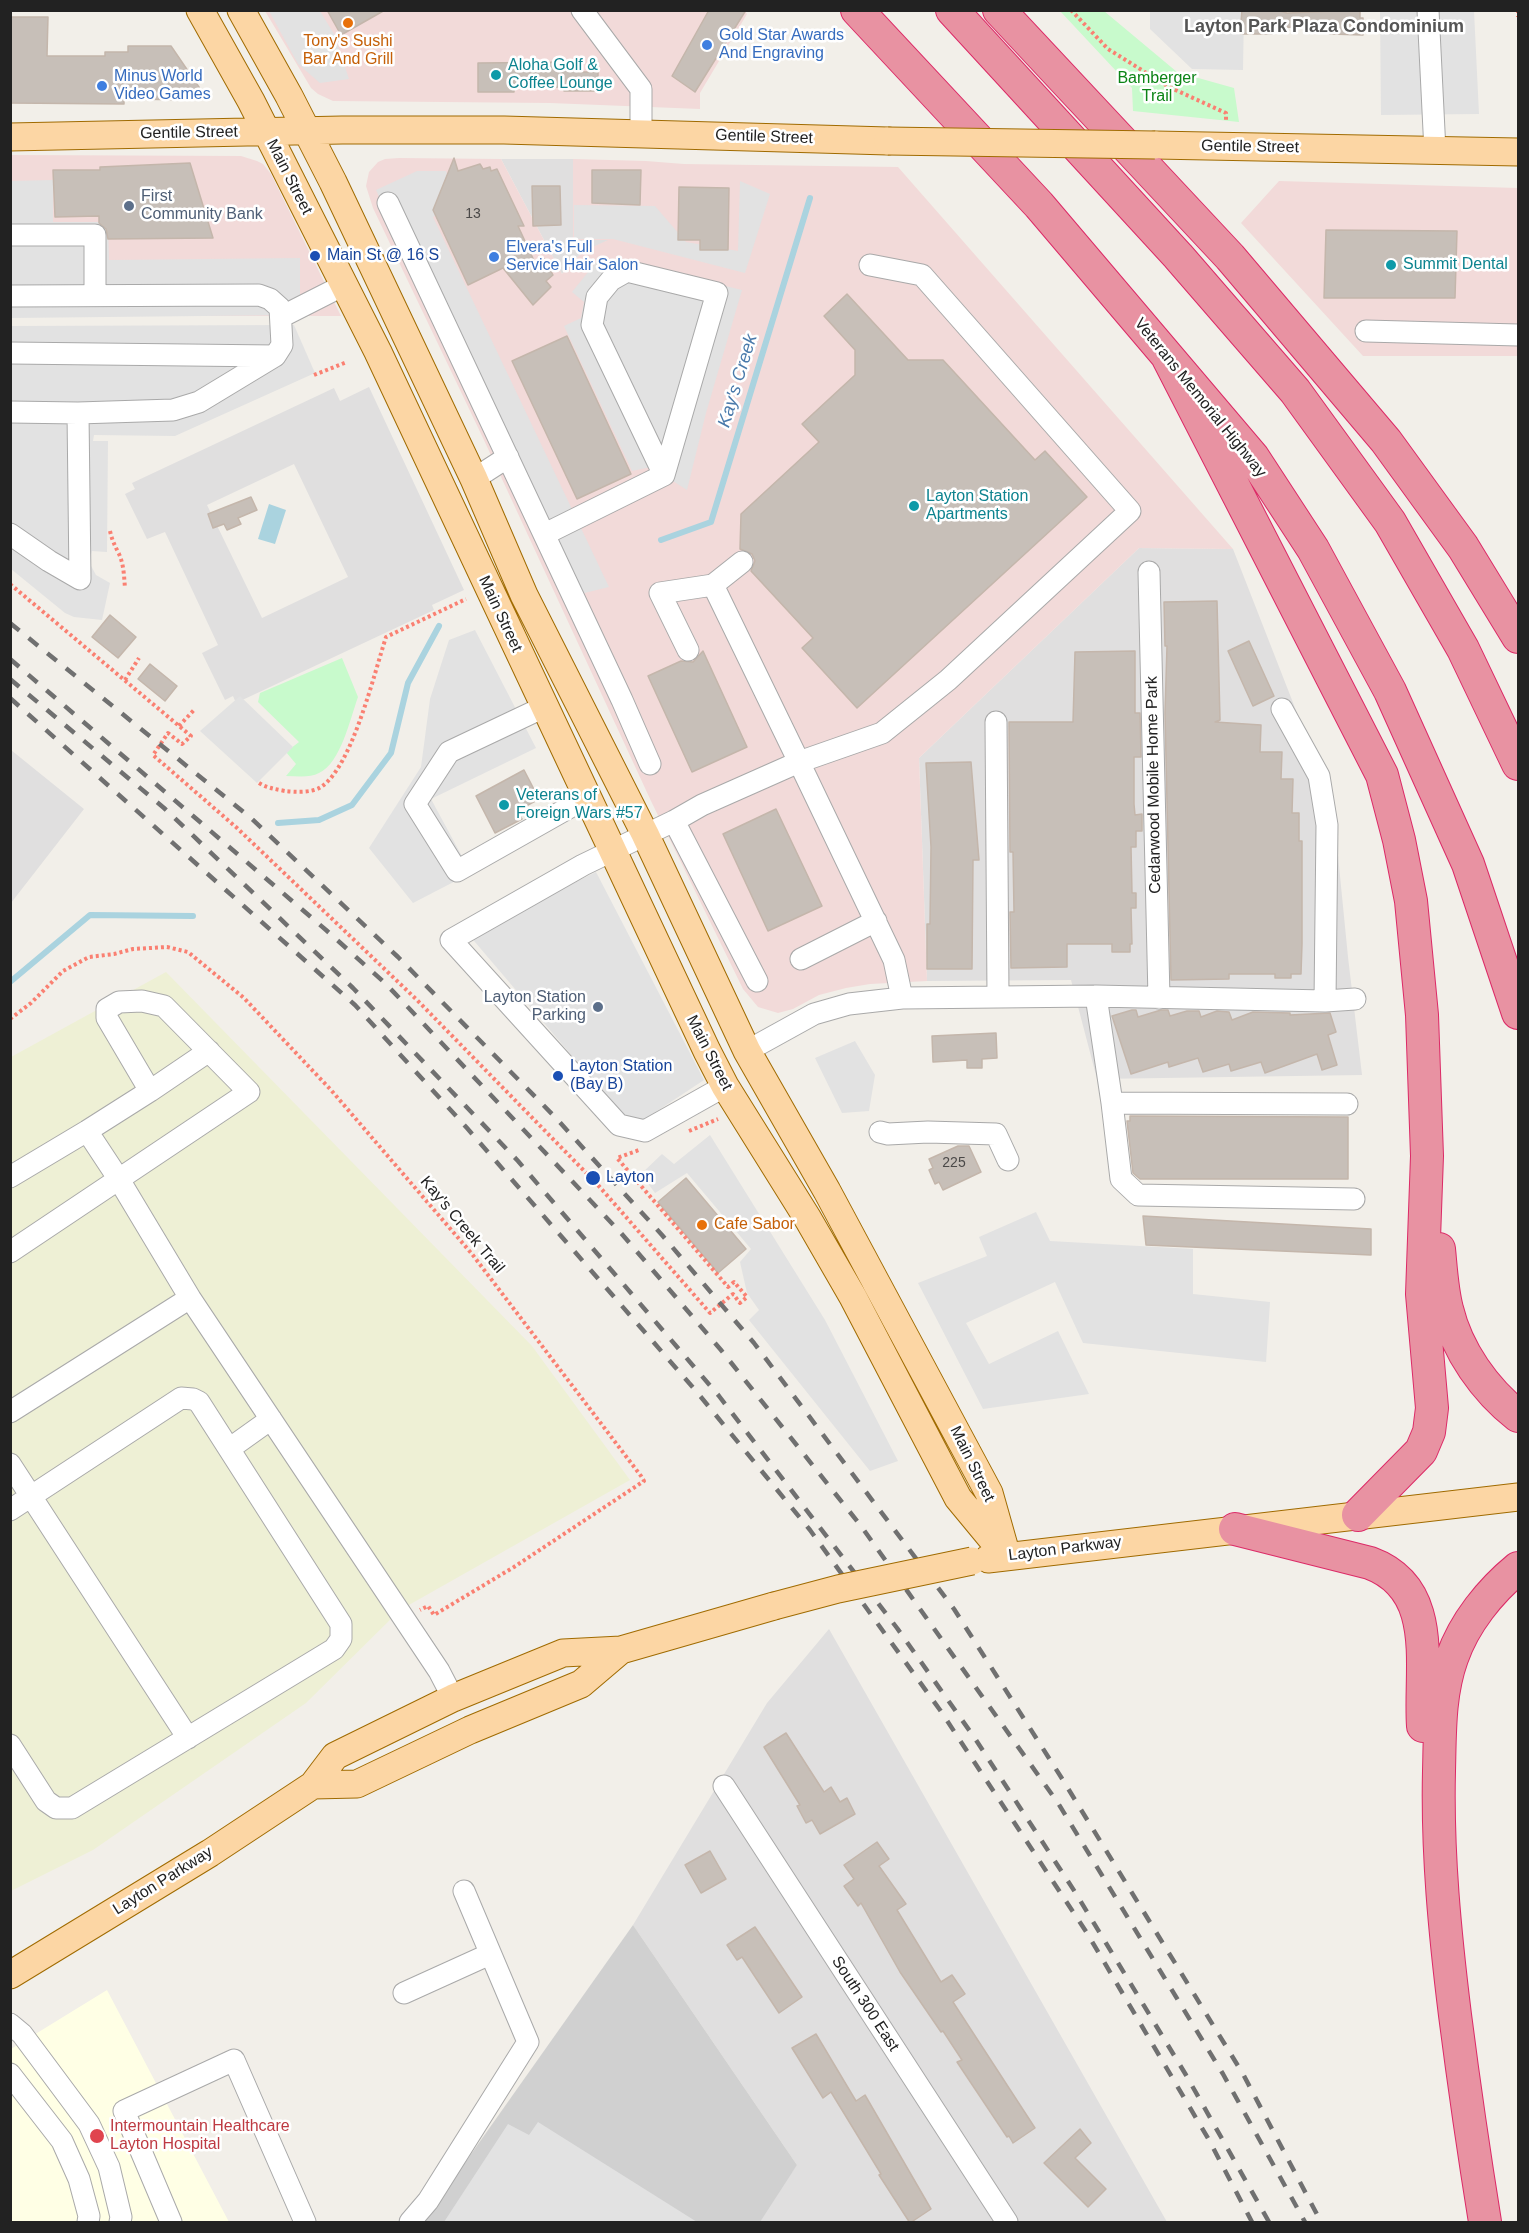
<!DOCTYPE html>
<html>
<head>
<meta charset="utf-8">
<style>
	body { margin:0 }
	#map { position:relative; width:1529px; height:2233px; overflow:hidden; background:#f2efe9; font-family:Arial,sans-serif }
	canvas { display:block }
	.frame { position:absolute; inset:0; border:12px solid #222; pointer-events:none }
</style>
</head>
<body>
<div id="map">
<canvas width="1529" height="2233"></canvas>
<div class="frame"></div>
</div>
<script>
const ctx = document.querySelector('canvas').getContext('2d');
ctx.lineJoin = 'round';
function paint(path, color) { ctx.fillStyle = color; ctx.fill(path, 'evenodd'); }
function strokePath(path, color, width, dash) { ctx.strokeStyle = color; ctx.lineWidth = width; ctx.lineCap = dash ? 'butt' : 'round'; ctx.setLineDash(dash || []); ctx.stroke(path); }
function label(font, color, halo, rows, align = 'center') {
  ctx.font = font + ' Arial,sans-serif'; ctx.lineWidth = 5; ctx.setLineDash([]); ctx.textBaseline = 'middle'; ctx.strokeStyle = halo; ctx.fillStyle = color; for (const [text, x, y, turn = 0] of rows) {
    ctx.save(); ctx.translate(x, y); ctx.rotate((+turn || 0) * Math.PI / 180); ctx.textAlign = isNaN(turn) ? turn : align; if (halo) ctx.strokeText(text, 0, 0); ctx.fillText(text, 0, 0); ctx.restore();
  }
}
const residential = new Path2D(`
	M501,159h72v80l37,1 -28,12 -20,22z
	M369,387l95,203 -32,15 2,5 -198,93 -3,-7 -8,4 -23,-47 16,-8 -53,-113 -18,7 -22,-45 10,-5 -3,-6 202,-95 6,13zM294,464l54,113 -86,41 -55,-113z
	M1139,548l94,1 100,256 15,152 14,118 -265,4 -26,-99 -144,1 -8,-223z
	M11,750l73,59 -73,94z
	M829,1629l338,593h-412l42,-57 -164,-240 134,-222z`);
const commercial = new Path2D(`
	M744,10l3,4 -47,79v16l-150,-6 -217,-2 -15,-7 -7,-6 -46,-77z
	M11,155l230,1 16,5 6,3 8,10 70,142h-330z
	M399,158l102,1 61,115 20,-22 26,-12h-35v-81l73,2 38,3 214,3 335,382 -94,-1 -220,210 8,223 -57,3 -24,4 -27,7 -26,14 -15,4 -20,-6 -15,-18 -92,-188 -168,-363 -110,-230 -7,-22 3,-14 9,-10 7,-3z
	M1279,181l239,7v168h-155l-122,-133z`);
const education = new Path2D(`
	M107,1990l122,232h-218v-173z`);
const religious = new Path2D(`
	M633,1925l164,240 -37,57h-337z`);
const farmland = new Path2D(`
	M166,972l366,374 98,134 -230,130 -94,93 -213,147 -82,41v-834z`);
const park = new Path2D(`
	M1060,11h44l73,61 57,16 5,34 -106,-11 -1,-23z
	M342,658l16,39c-8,22 -17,66 -39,76 -9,5 -22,3 -33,3l10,-12 -10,-12 13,-10 -41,-40 2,-9z`);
const parking = new Path2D(`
	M269,11h51l14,23 15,45 -29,4 -22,-19z
	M1150,11h94l-1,59 -51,-1 -42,-40z
	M1380,11h94l5,103 -98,1z
	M417,171h29l11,32 -24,14 176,370 -45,11 -188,-408z
	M53,180v42h55l1,38 191,-2v57l-289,3 -1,-137z
	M740,181l30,13 -25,79 -132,-34h-39v-34l81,1 31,36 52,9z
	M597,261l12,8 10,-6h11l112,27 -36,123 -19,77 -36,-23 -19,4 -68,-145 17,-8 3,-16 -12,-10z
	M294,325l21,48 -140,63 -81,-1 -1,6h15l-1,111 -15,-1 -3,11 7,13 14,8 -8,37 -28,-3 -9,-4 -54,-44 -1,-243z
	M475,630l61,118 -105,51 40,74 -58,30 -44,-55 52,-81 9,-68 19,-59z
	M240,696l53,51 -36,36 -57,-52z
	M596,872l108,208 -62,41 -18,-4 -155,-182z
	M855,1041l20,34 -6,36 -27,2 -27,-55z
	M710,1135l115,185 73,141 -28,10 -121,-151 10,-10 -12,-17 -7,-31 11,-13 -64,-76 -32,20 -14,-19 21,-20 12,10z
	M1036,1212l14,29 143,8v45l77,8 -4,60 -183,-19 -28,-61 -89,41 23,41 69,-33 31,63 -106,15 -65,-126 69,-27 -8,-19z
	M538,2122l159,100h-253l64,-98 21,11z`);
const water = new Path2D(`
	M269,504l17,6 -11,34 -17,-5z`);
const stream = new Path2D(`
	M661,540l50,-18 99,-324
	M278,823l41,-3 33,-15 39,-52 17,-70 31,-57
	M10,982l80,-67 103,1`);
const building = new Path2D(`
	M327,10h58l-44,25z
	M709,10h37l-51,82 -23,-16z
	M1242,10h34l11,3 73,-3v8h3v17l-33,-1v-6l-43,-1 -15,1v6h-32z
	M10,17h38l-1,39h58v-4h23v-6h43l28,41v13l-75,-1v5l-114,-1z
	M579,62v10h19v19h-34v-4h-50v5h-36v-29z
	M454,158l4,13 22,-7 3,5 7,-2 1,4 6,-2 27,57h-6l18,39 8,-6 9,16 -7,6 5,6 -18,18 -30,-37 -35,17 -35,-75z
	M190,163l23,75 -105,1 -2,-10 -7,-6v-7l-44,1 -2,-47h47v-3z
	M592,170h49l-1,35 -48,-2z
	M532,186h28l1,39 -28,1z
	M679,187l50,1 -1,62h-28v-10h-22z
	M1326,230l131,1 -2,67h-131z
	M847,294l61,66h35l92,100 10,-9 42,46 -230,211 -55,-60 11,-10 -62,-67 4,-10 -3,-7 -12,-5 1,-35 78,-72 -17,-18 53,-49v-25l-31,-34z
	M567,336l64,138 -54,25 -65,-138z
	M251,497l6,13 -19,8 3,6 -14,6 -3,-6 -11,4 -5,-14z
	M1217,601l3,119 -5,2 46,3 -1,27h22l-1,27h12l-1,34h7v28h3v103l-1,30h-10v4h-16v-4h-46v5l-58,1 -6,-267 2,-67h-2l-1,-44z
	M110,615l26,22 -18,21 -26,-21z
	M1249,641l25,55 -21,10 -25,-55z
	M703,651l44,96 -55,25 -44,-96 33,-15 12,1z
	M1135,651v62h5l1,44h-7v47l1,11 7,-1v17h-6v16h-5l1,46h4v15h-5l1,36h-2v8h-18v-8h-45v23l-56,1 -1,-56h4l-1,-60h-3l-1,-130h64l2,-70z
	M150,664l27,22 -12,15 -27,-22z
	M971,762l8,98h-6l-1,109h-45v-45h3l1,-77 -5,-84z
	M524,770l15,29 -22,12 5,8 -27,14 -19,-37z
	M776,809l46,97 -54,25 -45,-97z
	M1132,1010h4l2,7 23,-7h7l2,6 17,-5h12l2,6 16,-6 12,1 3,8 21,-8 37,1v2l40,-2 6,19 -8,3 9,30 -15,5 -5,-16 -52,19 -4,-11 -30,9 -2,-7 -26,8 -5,-14 -29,9 -1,-5 -37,12 -19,-58z
	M996,1033l1,25 -15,1v9h-15v-8l-34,2 -1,-26z
	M1130,1116l218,1v62h-208l-7,-6 -6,-52h3z
	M958,1146h11l12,26 -38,18 -4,-8 -4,2 -6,-14 4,-2 -4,-9z
	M686,1178l60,71 -28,24 -60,-71z
	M1143,1216l228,13v26l-225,-10z
	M786,1733l38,59 7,-5 9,15 7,-4 8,16 -35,20 -8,-14 -6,3 -9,-17 3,-1 -36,-58z
	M877,1842l12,17 -10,7 27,38 -9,6 44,72 11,-7 13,19 -12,8 82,126 -22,15 -4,-7 -2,1 -50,-75 5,-2 -19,-29 -2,1 -41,-60 -39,-69 -3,3 -14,-20 10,-7 -10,-14z
	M710,1851l16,28 -25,14 -16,-28z
	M755,1927l47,70 -23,16 -37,-56 -5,3 -10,-15z
	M816,2034l40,67 9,-6 66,114 -21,14 -31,-48 2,-1 -50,-82 -8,6 -31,-50z
	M1080,2129l11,14 -16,15 31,31 -18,18 -44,-44z`);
const path = new Path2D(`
	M1071,10l37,39 61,38 57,26v9
	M1518,10v7
	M314,375l33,-13
	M110,531c2,9 5,15 9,23 5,11 5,23 6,34
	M10,584l181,152 -9,8 -14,-11 -15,22 84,73 180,172 181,185 112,128 23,-19 7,9 7,-6 -13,-15 -6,5 -111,-129 22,-8
	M125,680l14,-22
	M179,726l15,-16
	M259,783c8,5 16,6 26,8 10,1 27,2 36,-4 31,-20 53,-113 65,-150l80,-38
	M10,1019l21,-16 32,-32 26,-14 25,-3 19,-5 34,-2 21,5 56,46 87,92 141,164 169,222 3,5 -130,86 -80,48 -6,-9 -8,4
	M689,1131l29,-12`);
const minor = new Path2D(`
	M582,10l59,79v44
	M1428,10l7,141
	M388,203l234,497 28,64
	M10,235h85v59
	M870,265l52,10 208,236 -182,169 -66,53 -83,29 95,198 8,38
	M10,296l249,-1 11,4 10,9 2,37 -7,11 -76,46 -26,8 -95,3 -68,-1
	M281,317l63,-32
	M1366,331l152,4
	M10,353l265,3
	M474,479l34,-22
	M10,534l39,27 31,18 -2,-166
	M545,534l119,-59 53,-182 -90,-22 -16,9 -14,17 -5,28 72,150
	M1149,572l10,426
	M713,585l86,177 -97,43 -28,16 -91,44 -132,75 168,185 26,6 80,-45
	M688,650l-28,-57 53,-8 29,-23
	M544,707l-95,45 -34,52 42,67 129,-73
	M1282,709l37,67 8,49 -2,176
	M996,722l2,274
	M674,821l83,160
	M801,959l75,-38
	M1096,996l16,107 9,76 17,16 216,4
	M747,1051l67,-37 35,-10 53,-6 194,-2 229,5 30,-2
	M150,1091l59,-40
	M1112,1103l235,1
	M87,1131l31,47 72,120
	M880,1132l8,2 40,-2 68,2 12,26
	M10,1177l77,-46 63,-40 -43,-73v-9l12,-7 23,-1 22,5 85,86 -239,160
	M10,1412l180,-114 249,373 14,27
	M229,1449l42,-30
	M10,1464l178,274
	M10,1510l171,-112 12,1 6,3 142,222v15l-7,10 -262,159h-16l-10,-7 -36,-56
	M724,1786l283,436
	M404,1993l86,-39
	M10,2024l12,10 67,90 20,43 12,50 -1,5
	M10,2074l52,67 17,38 10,37 -1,6
	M171,2222l-47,-111 110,-51 71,162
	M410,2222l18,-21 100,-159 -64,-151`);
const major = new Path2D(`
	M200,10l51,91 127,251 329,699 18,35 83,133 45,78 105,201 48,58
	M241,10l48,86 44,86 141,297 50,116 121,239 102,217 80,140 162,302 15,53
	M10,137l332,-7h162l384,11
	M1155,145l363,7
	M988,1559l530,-62
	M313,1785l44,-1 113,-54 111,-46 40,-34
	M10,1975l200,-122 103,-68 22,-29 118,-58 110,-45 58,-3 153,-44`);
const highway = new Path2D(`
	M857,10l182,195 214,252 60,92 77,142 78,173 50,149
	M952,10l226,246 117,135 95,131 73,127 55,115
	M999,10l231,247 156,184 77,106 55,90
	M1168,358l214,417 17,65 12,61 11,114 5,141 -5,138 10,114 -3,24 -8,19 -63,64
	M1439,1249c2,20 3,41 8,60 10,42 38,81 71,107
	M1235,1529l135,34c70,26 49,105 53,163
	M1485,2222c-11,-68 -21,-137 -30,-207 -10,-81 -18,-162 -16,-244 1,-38 0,-77 13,-113 12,-35 38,-67 66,-90`);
const rail = new Path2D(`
	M10,623l241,195 147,139 157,160 107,118 92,108 200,266 107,168 182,297 78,148
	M10,659l316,271 60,54 235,249 100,117 140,176 197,277 165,271 82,148
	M10,679l154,129 189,180 165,173 201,235 178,232 77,109 101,155 111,183 83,147
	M10,698l345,307 112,123 229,263 114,139 130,180 147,223 122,207 43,82`);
const majorBridge = new Path2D(`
	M888,141l267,4
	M774,1606l64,-17 134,-28`);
const markers = [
	[348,23,6,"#e8710a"],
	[707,45,6,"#3f7fe0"],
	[496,75,6,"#0f9aa8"],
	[102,86,6,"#3f7fe0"],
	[129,206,6,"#5c6f8a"],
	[315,256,6,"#1a4fb4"],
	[494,257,6,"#3f7fe0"],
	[1391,265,6,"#0f9aa8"],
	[914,506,6,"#0f9aa8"],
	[504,805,6,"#0f9aa8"],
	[598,1007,6,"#5c6f8a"],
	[558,1076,6,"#1a4fb4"],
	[593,1178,8,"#1a4fb4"],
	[702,1225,6,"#e8710a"],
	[97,2136,8,"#e0444e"]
];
const numberNames = [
	["13",473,214],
	["225",954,1163]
];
const shopNames = [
	["Gold Star Awards",719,36],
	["And Engraving",719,54],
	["Minus World",114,77],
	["Video Games",114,95],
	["Elvera's Full",506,248],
	["Service Hair Salon",506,266]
];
const foodNames = [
	["Tony's Sushi",348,42],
	["Bar And Grill",348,60],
	["Cafe Sabor",714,1225,"left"]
];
const cultureNames = [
	["Aloha Golf &",508,66],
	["Coffee Lounge",508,84],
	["Summit Dental",1403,265],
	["Layton Station",926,497],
	["Apartments",926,515],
	["Veterans of",516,796],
	["Foreign Wars #57",516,814]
];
const parkNames = [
	["Bamberger",1157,79],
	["Trail",1157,97]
];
const streetNames = [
	["Gentile Street",189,133,-1],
	["Gentile Street",764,137,2],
	["Gentile Street",1250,147,1],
	["Main Street",289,177,63],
	["Veterans Memorial Highway",1200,398,51],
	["Main Street",500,614,65],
	["Cedarwood Mobile Home Park",1154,785,-91],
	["Main Street",709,1053,63],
	["Kay's Creek Trail",462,1225,50],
	["Main Street",972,1464,64],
	["Layton Parkway",1065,1549,-7],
	["Layton Parkway",163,1881,-32],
	["South 300 East",865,2004,57]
];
const serviceNames = [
	["First",141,197],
	["Community Bank",141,215],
	["Layton Station",586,998,"right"],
	["Parking",586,1016,"right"]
];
const transitNames = [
	["Main St @ 16 S",327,256],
	["Layton Station",570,1067],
	["(Bay B)",570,1085],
	["Layton",606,1178]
];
const healthNames = [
	["Intermountain Healthcare",110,2127],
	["Layton Hospital",110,2145]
];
const neighbourhoodNames = [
	["Layton Park Plaza Condominium",1324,27]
];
const waterNames = [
	["Kay's Creek",738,381,-73]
];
paint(residential, '#e0dfdf');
paint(commercial, '#f2dad9');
paint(education, '#ffffe5');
paint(religious, '#d0d0d0');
paint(farmland, '#eef0d5');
paint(park, '#c8facc');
paint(parking, '#e2e2e2');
paint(water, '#aad3df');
strokePath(stream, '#aad3df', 6);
paint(building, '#c7bfb8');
strokePath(building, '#c4b6ab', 1.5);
strokePath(minor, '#a9a9a9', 23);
strokePath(major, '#a06b00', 29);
strokePath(highway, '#dc2a67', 34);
strokePath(path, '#fa8072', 4, [3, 3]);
strokePath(minor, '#fff', 21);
strokePath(major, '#fcd6a4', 27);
strokePath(highway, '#e892a2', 32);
strokePath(rail, '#707070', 4.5, [12, 12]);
strokePath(majorBridge, '#a06b00', 29, []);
strokePath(majorBridge, '#fcd6a4', 27);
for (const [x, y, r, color] of markers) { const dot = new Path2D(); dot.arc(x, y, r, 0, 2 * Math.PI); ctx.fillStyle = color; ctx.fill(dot); strokePath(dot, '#fff', 2); }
label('14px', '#4b4948', null, numberNames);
label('16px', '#366cbe', '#fff', shopNames, 'left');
label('16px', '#c56008', '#fff', foodNames);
label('16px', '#0d838f', '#fff', cultureNames, 'left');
label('16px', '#0c8416', '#fff', parkNames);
label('16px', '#222', '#fff', streetNames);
label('16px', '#4e5e75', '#fff', serviceNames, 'left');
label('16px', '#164399', '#fff', transitNames, 'left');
label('16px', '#be3a42', '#fff', healthNames, 'left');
label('bold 18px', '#555', '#fff', neighbourhoodNames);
label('italic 18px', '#4a7aab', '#fff', waterNames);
</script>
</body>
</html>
